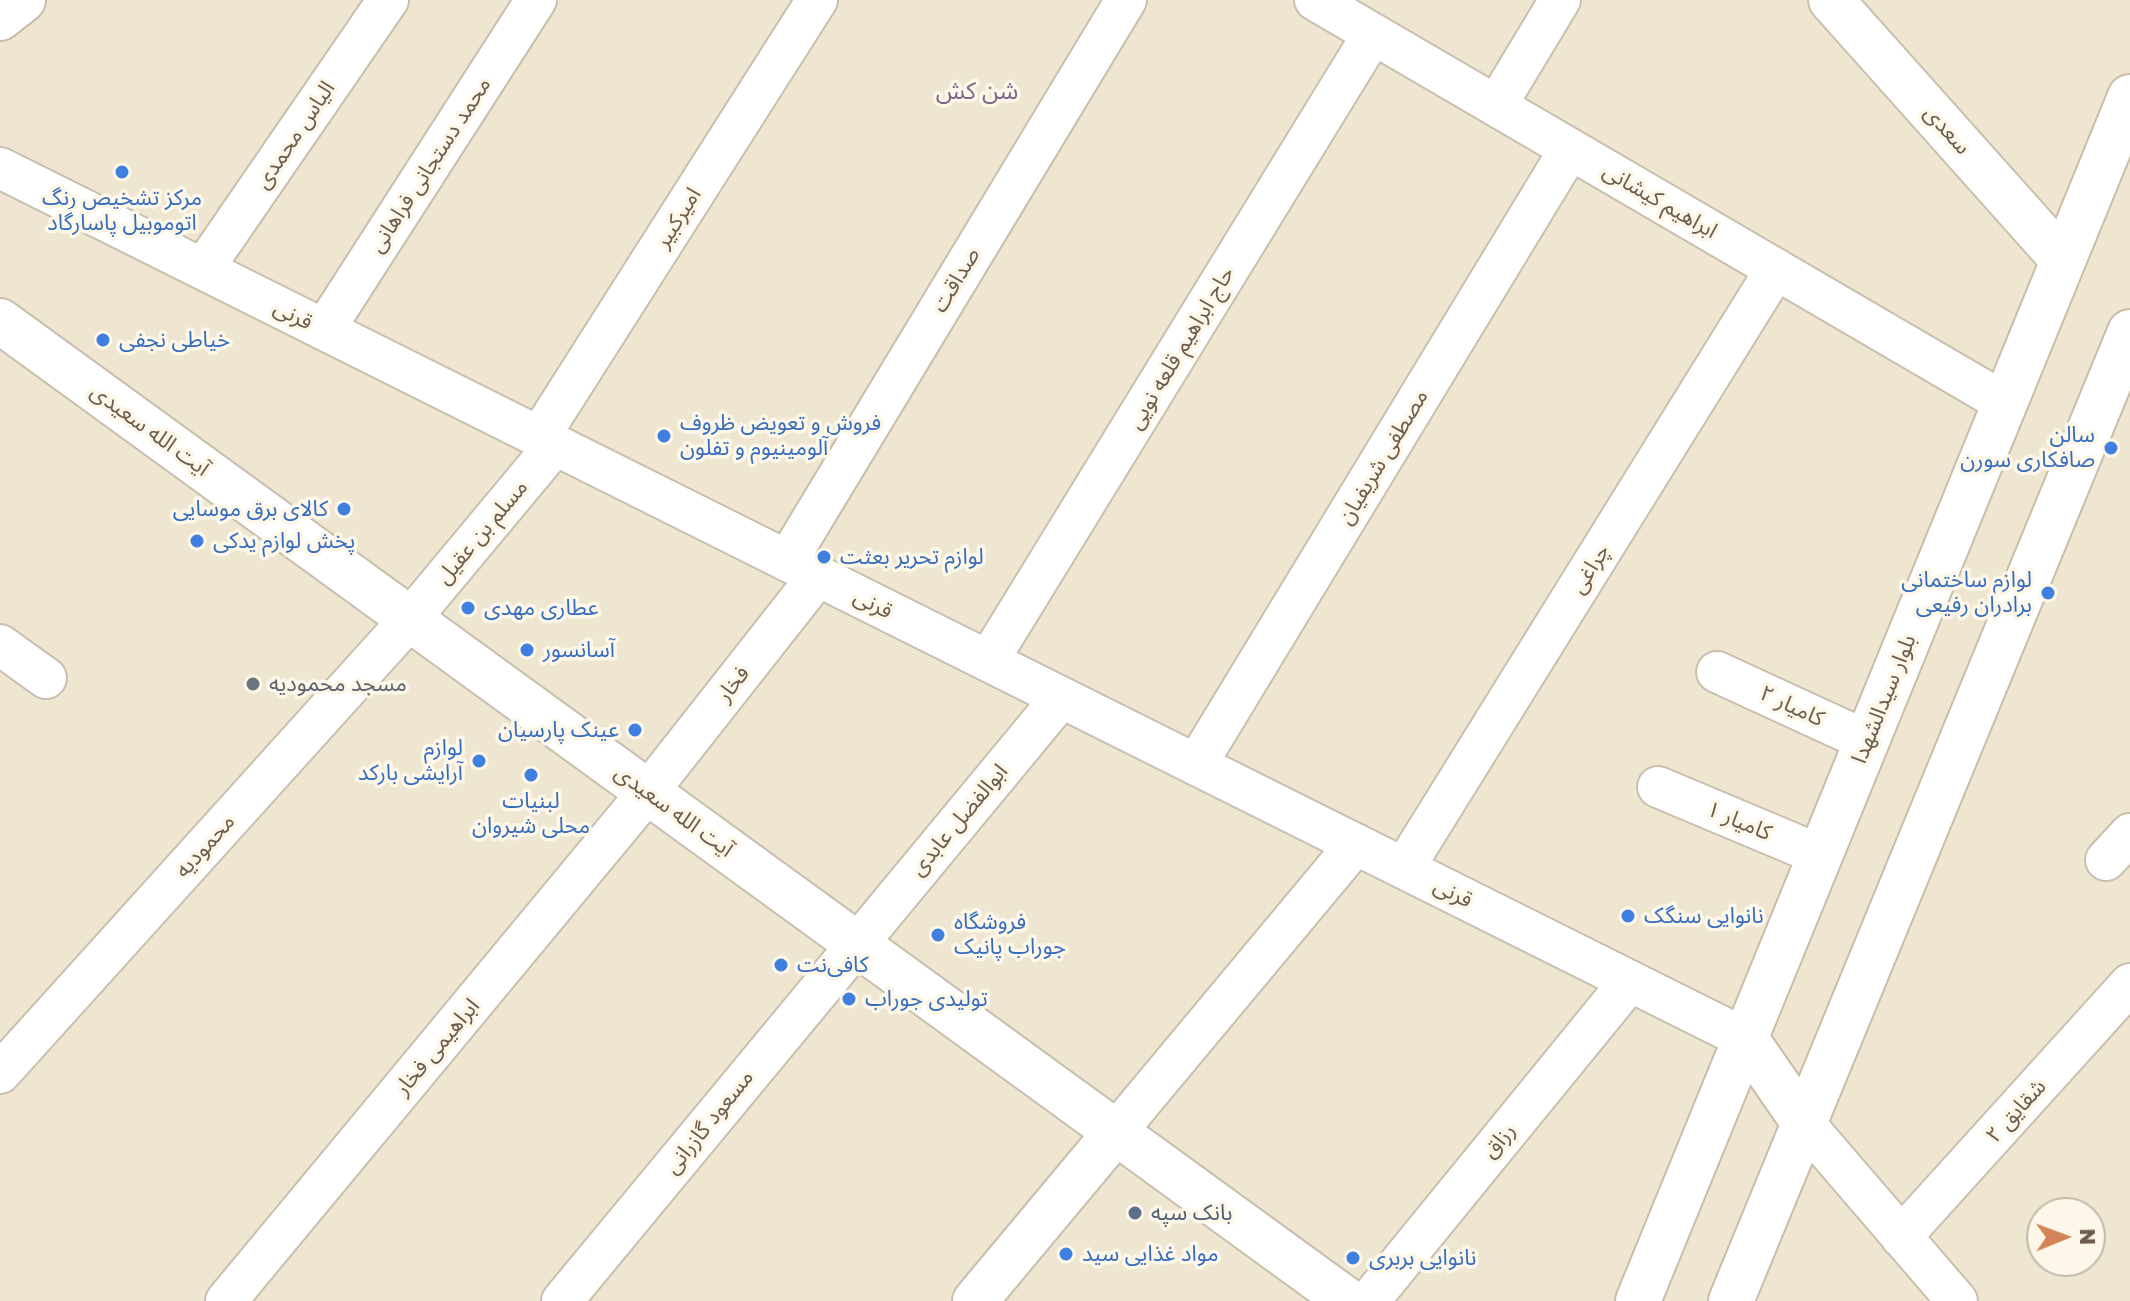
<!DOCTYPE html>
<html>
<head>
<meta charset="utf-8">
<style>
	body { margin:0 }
	#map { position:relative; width:2130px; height:1301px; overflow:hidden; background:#f9f3e3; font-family:"Golos Text",sans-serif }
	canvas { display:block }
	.north { position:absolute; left:2026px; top:1197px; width:80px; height:80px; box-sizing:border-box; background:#fcf7e8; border:2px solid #c3b9aa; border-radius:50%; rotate:89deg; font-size:22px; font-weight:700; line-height:32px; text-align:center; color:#6d5c4d }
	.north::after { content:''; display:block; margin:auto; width:28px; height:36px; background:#d38357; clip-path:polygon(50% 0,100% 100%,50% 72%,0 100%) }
</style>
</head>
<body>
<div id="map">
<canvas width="2130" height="1301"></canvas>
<div class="north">N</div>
</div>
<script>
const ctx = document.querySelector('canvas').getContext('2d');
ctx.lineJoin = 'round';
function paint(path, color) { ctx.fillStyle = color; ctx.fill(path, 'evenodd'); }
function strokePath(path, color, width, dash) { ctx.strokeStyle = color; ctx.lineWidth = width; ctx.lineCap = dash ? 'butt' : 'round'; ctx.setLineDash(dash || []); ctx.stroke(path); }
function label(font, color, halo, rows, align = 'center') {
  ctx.font = font + ' "Golos Text","Noto Sans Arabic",sans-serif'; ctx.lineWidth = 7; ctx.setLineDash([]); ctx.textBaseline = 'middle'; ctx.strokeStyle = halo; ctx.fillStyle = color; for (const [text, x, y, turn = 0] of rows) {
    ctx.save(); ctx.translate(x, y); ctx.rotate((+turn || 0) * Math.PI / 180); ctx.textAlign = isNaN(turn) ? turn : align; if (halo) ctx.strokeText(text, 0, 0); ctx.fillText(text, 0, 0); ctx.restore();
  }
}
const residential = new Path2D(`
	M0,0h2130v1301h-2130zM2042,1213h48v48h-48z`);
const minor = new Path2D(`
	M1315,0l690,403
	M1496,106l64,-106
	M0,168l1746,871
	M203,269l185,-269
	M324,330l212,-330
	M539,437l278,-437
	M787,561l339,-561
	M0,645l46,33
	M988,661l385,-627
	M1717,672l150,69
	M1196,765l374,-616
	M1658,787l162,68
	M2106,860l24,-26
	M1404,868l372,-599
	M0,1073l410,-454 145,-174
	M1804,1123l153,178
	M1116,1132l240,-288
	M1901,1237l229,-253
	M226,1301l422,-509 170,-216
	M562,1301l499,-603
	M1369,1301l261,-320`);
const tertiary = new Path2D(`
	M1831,0l232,260
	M0,321l1348,980
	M975,1301l141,-169`);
const secondary = new Path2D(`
	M0,18l23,-18
	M1746,1039l58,84
	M1638,1301l492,-1204
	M1731,1301l399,-969`);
const markers = [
	[122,172,8,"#3f7fe0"],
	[103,340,8,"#3f7fe0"],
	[664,436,8,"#3f7fe0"],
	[2111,448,8,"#3f7fe0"],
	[344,509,8,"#3f7fe0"],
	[197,541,8,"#3f7fe0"],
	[824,557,8,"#3f7fe0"],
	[2048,593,8,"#3f7fe0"],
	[468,608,8,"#3f7fe0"],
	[527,650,8,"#3f7fe0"],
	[253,684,8,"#6b7280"],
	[635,730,8,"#3f7fe0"],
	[479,761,8,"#3f7fe0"],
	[531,775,8,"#3f7fe0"],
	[1628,916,8,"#3f7fe0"],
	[938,935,8,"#3f7fe0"],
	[781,965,8,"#3f7fe0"],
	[849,999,8,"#3f7fe0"],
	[1135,1213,8,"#5c6f8a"],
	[1066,1254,8,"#3f7fe0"],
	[1353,1258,8,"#3f7fe0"]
];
const streetNames = [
	["سعدی",1947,130,48],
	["الیاس محمدی",295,135,-56],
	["محمد دستجانی فراهانی",430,165,-57],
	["ابراهیم کیشانی",1660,201,30],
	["امیرکبیر",678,218,-58],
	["صداقت",956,280,-59],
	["قرنی",293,315,27],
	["حاج ابراهیم قلعه نویی",1181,348,-59],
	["آیت الله سعیدی",150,430,36],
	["مصطفی شریفیان",1383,457,-59],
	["مسلم بن عقیل",482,532,-50],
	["چراغی",1590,569,-58],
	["قرنی",873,604,27],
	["فخار",733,684,-52],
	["بلوار سیدالشهدا",1884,699,-68],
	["کامیار ۲",1792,706,25],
	["آیت الله سعیدی",674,811,36],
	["ابوالفضل عابدی",959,820,-50],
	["کامیار ۱",1739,821,23],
	["محمودیه",205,846,-48],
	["قرنی",1453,893,26],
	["ابراهیمی فخار",437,1047,-50],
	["شقایق ۲",2016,1111,-48],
	["مسعود گازرانی",709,1122,-51],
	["رزاق",1499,1141,-51]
];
const shopNames = [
	["مرکز تشخیص رنگ",122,198,"center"],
	["اتوموبیل پاسارگاد",122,223,"center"],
	["خیاطی نجفی",119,340],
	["فروش و تعویض ظروف",680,423],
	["آلومینیوم و تفلون",680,448],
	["سالن",2095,435,"right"],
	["صافکاری سورن",2095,460,"right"],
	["کالای برق موسایی",328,509,"right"],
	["پخش لوازم یدکی",213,541],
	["لوازم تحریر بعثت",840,557],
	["لوازم ساختمانی",2032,580,"right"],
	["برادران رفیعی",2032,605,"right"],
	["عطاری مهدی",484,608],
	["آسانسور",543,650],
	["عینک پارسیان",619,730,"right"],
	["لوازم",463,748,"right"],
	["آرایشی بارکد",463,773,"right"],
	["لبنیات",531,801,"center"],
	["محلی شیروان",531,826,"center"],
	["نانوایی سنگک",1644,916],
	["فروشگاه",954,922],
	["جوراب پانیک",954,947],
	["کافی‌نت",797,965],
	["تولیدی جوراب",865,999],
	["مواد غذایی سید",1082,1254],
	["نانوایی بربری",1369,1258]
];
const worshipNames = [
	["مسجد محمودیه",269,684]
];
const serviceNames = [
	["بانک سپه",1151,1213]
];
const neighbourhoodNames = [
	["شن کش",977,91]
];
paint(residential, '#efe6d2');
strokePath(minor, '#cabeae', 44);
strokePath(tertiary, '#cabeae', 48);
strokePath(secondary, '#cbbcaa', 48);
strokePath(minor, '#fff', 40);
strokePath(tertiary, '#fff', 44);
strokePath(secondary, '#fff', 44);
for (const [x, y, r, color] of markers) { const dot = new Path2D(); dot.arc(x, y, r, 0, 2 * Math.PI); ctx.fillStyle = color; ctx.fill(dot); strokePath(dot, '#fcf7e8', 3); }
label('22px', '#6d5c4d', '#fcf7e8', streetNames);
label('22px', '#366cbe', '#fcf7e8', shopNames, 'left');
label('22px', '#5b616d', '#fcf7e8', worshipNames, 'left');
label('22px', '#4e5e75', '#fcf7e8', serviceNames, 'left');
label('24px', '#82658a', '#fcf7e8', neighbourhoodNames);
</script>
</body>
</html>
